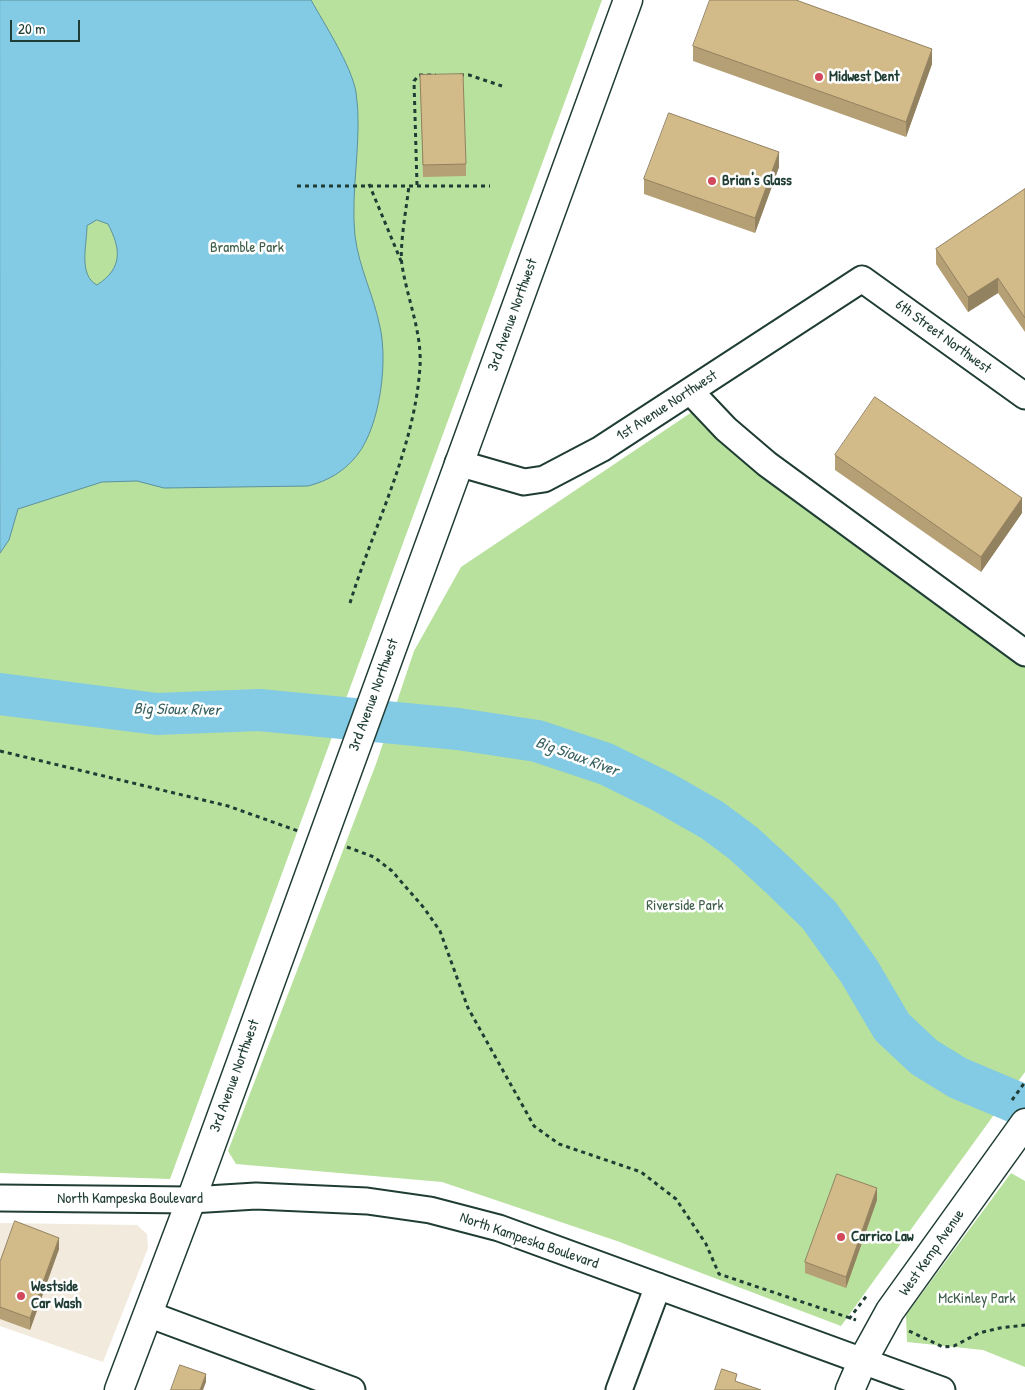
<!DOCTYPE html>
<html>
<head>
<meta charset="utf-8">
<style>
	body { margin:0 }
	#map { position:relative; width:1025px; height:1390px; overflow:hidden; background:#fff; font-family:"Patrick Hand",sans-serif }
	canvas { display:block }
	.scale { position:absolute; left:10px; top:20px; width:70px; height:22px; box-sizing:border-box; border:2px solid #1f3d34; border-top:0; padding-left:6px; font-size:15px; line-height:18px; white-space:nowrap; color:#1f3d34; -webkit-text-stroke:4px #fff; paint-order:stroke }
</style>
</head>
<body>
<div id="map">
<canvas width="1025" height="1390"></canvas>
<div class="scale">20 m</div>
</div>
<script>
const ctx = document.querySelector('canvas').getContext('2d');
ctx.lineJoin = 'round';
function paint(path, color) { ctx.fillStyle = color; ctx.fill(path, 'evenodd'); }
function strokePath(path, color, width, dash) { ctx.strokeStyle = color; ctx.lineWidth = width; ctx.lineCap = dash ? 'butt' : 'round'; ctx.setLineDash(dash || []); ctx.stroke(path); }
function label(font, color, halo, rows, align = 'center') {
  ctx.font = font + ' "Patrick Hand",sans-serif'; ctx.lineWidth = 5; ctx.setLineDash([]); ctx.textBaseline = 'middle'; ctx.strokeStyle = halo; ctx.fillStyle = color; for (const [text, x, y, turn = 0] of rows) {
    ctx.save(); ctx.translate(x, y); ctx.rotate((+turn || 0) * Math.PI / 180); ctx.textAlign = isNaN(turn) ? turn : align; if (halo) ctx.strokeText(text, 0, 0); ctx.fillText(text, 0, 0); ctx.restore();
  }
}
const built = new Path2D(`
	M0,1223l137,2 10,9 1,14 -45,114 -103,-36z`);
const green = new Path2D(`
	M0,0h602l-432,1179 -170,-6z
	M695,410l330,243v419l-184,254 -224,-85 -175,-59 -206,-18 -8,-13 148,-387 38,-113 47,-84z
	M1011,1173l14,8v186l-42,-17 -76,-8 -1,-27z`);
const water = new Path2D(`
	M0,0h311c14,25 40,65 45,92 7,46 -6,98 -1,144 4,32 19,60 25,91 8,35 0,98 -22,127 -13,17 -30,27 -50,32l-144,2 -27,-7 -35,1 -84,27 -9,31 -9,13zM97,220l11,4c13,25 15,44 -11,61 -19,-10 -10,-40 -10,-59z`);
const river = new Path2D(`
	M0,694l157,20 102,-4 199,19 79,12 69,23 57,28 49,28 31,23 37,34 39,38 40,56 33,56 32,30 34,21 67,28`);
const path = new Path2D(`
	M460,75h9l33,11
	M369,184l32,77
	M417,185l-3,-104 5,-6h17
	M297,186h193
	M350,603c24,-78 65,-155 70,-237 2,-34 -13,-68 -18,-101 -3,-18 5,-60 7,-80
	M0,751l228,55 70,25
	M347,847l27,10 18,14 32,37 16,23 28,77 66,118 25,18 82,28 35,27 30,45 13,30 137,46
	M1012,1100l13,-18
	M849,1319l19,-25
	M909,1331l34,16 11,-1 25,-13 21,-5 25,-3`);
const minor = new Path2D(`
	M690,391l36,38 41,35 258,189
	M458,463l66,19 20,-3 57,-30 261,-170 163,117
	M0,1198l191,2 65,-4 111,5 63,9 69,18 443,162
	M148,1314l204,76
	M619,1390l39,-104`);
const major = new Path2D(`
	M119,1390l72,-190 437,-1200
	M850,1390l13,-30 27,-49 135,-188`);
const wall = new Path2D(`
	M693,46l239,18 -26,73 -213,-76z
	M420,75l46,89v12l-43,1z
	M779,167l-24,66 -111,-39v-15z
	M1025,189v143l-27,-39 -30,19 -32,-48v-15z
	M835,455l187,58 -41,59 -146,-102z
	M877,1200l-31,88 -41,-15v-11z
	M59,1249l-29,81 -30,-11v-57z`);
const shadedWall = new Path2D(`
	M932,49v15l-26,73v-15z
	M779,152v15l-24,66v-15z
	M998,278v15l-30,19v-15z
	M1022,498v15l-41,59v-15z
	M877,1188v12l-31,88v-11z
	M59,1238v11l-29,81v-12z
	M206,1374v8l-3,8h-3z`);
const building = new Path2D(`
	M710,0h86l136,49 -26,73 -213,-76z
	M463,74l3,90 -43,1 -3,-90z
	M669,113l110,39 -24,66 -111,-39z
	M1025,189v129l-27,-40 -30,19 -32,-48z
	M875,397l147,101 -41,59 -146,-102z
	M837,1174l40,14 -31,89 -41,-15z
	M15,1221l44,17 -29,80 -30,-11v-45z
	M180,1365l26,9 -6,16h-29z
	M722,1369l15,5 -2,7 26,9h-46z`);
const markers = [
	[819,77,5,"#d1495b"],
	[712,181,5,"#d1495b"],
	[841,1237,5,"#d1495b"],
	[21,1296,5,"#d1495b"]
];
const poiNames = [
	["Midwest Dent",829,77],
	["Brian's Glass",722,181],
	["Carrico Law",851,1237],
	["Westside",31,1287],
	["Car Wash",31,1304]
];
const parkNames = [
	["Bramble Park",247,248],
	["Riverside Park",685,906],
	["McKinley Park",977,1299]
];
const streetNames = [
	["3rd Avenue Northwest",513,315,-70],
	["6th Street Northwest",943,337,36],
	["1st Avenue Northwest",667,406,-33],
	["3rd Avenue Northwest",374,695,-70],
	["3rd Avenue Northwest",235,1076,-70],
	["North Kampeska Boulevard",130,1199],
	["North Kampeska Boulevard",529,1241,19],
	["West Kemp Avenue",932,1253,-55]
];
const waterNames = [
	["Big Sioux River",177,710,1],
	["Big Sioux River",577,757,20]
];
paint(built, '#f2eadc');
paint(green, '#b8e19d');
paint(water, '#83cae4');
strokePath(water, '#5b929e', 1);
strokePath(river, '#83cae4', 42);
strokePath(minor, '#1f3d34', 29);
strokePath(major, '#1f3d34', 31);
strokePath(path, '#1f3d34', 3, [4, 4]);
strokePath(minor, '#fff', 25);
strokePath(major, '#fff', 28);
paint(wall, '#b5a076');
paint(shadedWall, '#938260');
paint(building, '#d2ba89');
strokePath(building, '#938260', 1);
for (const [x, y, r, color] of markers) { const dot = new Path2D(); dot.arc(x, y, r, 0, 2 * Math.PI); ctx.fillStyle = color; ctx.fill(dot); strokePath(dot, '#fff', 2); }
label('bold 15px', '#1f3d34', '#fff', poiNames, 'left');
label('15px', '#3e5e49', '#fff', parkNames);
label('15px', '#1f3d34', '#fff', streetNames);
label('italic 16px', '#386060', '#fff', waterNames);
</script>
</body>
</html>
